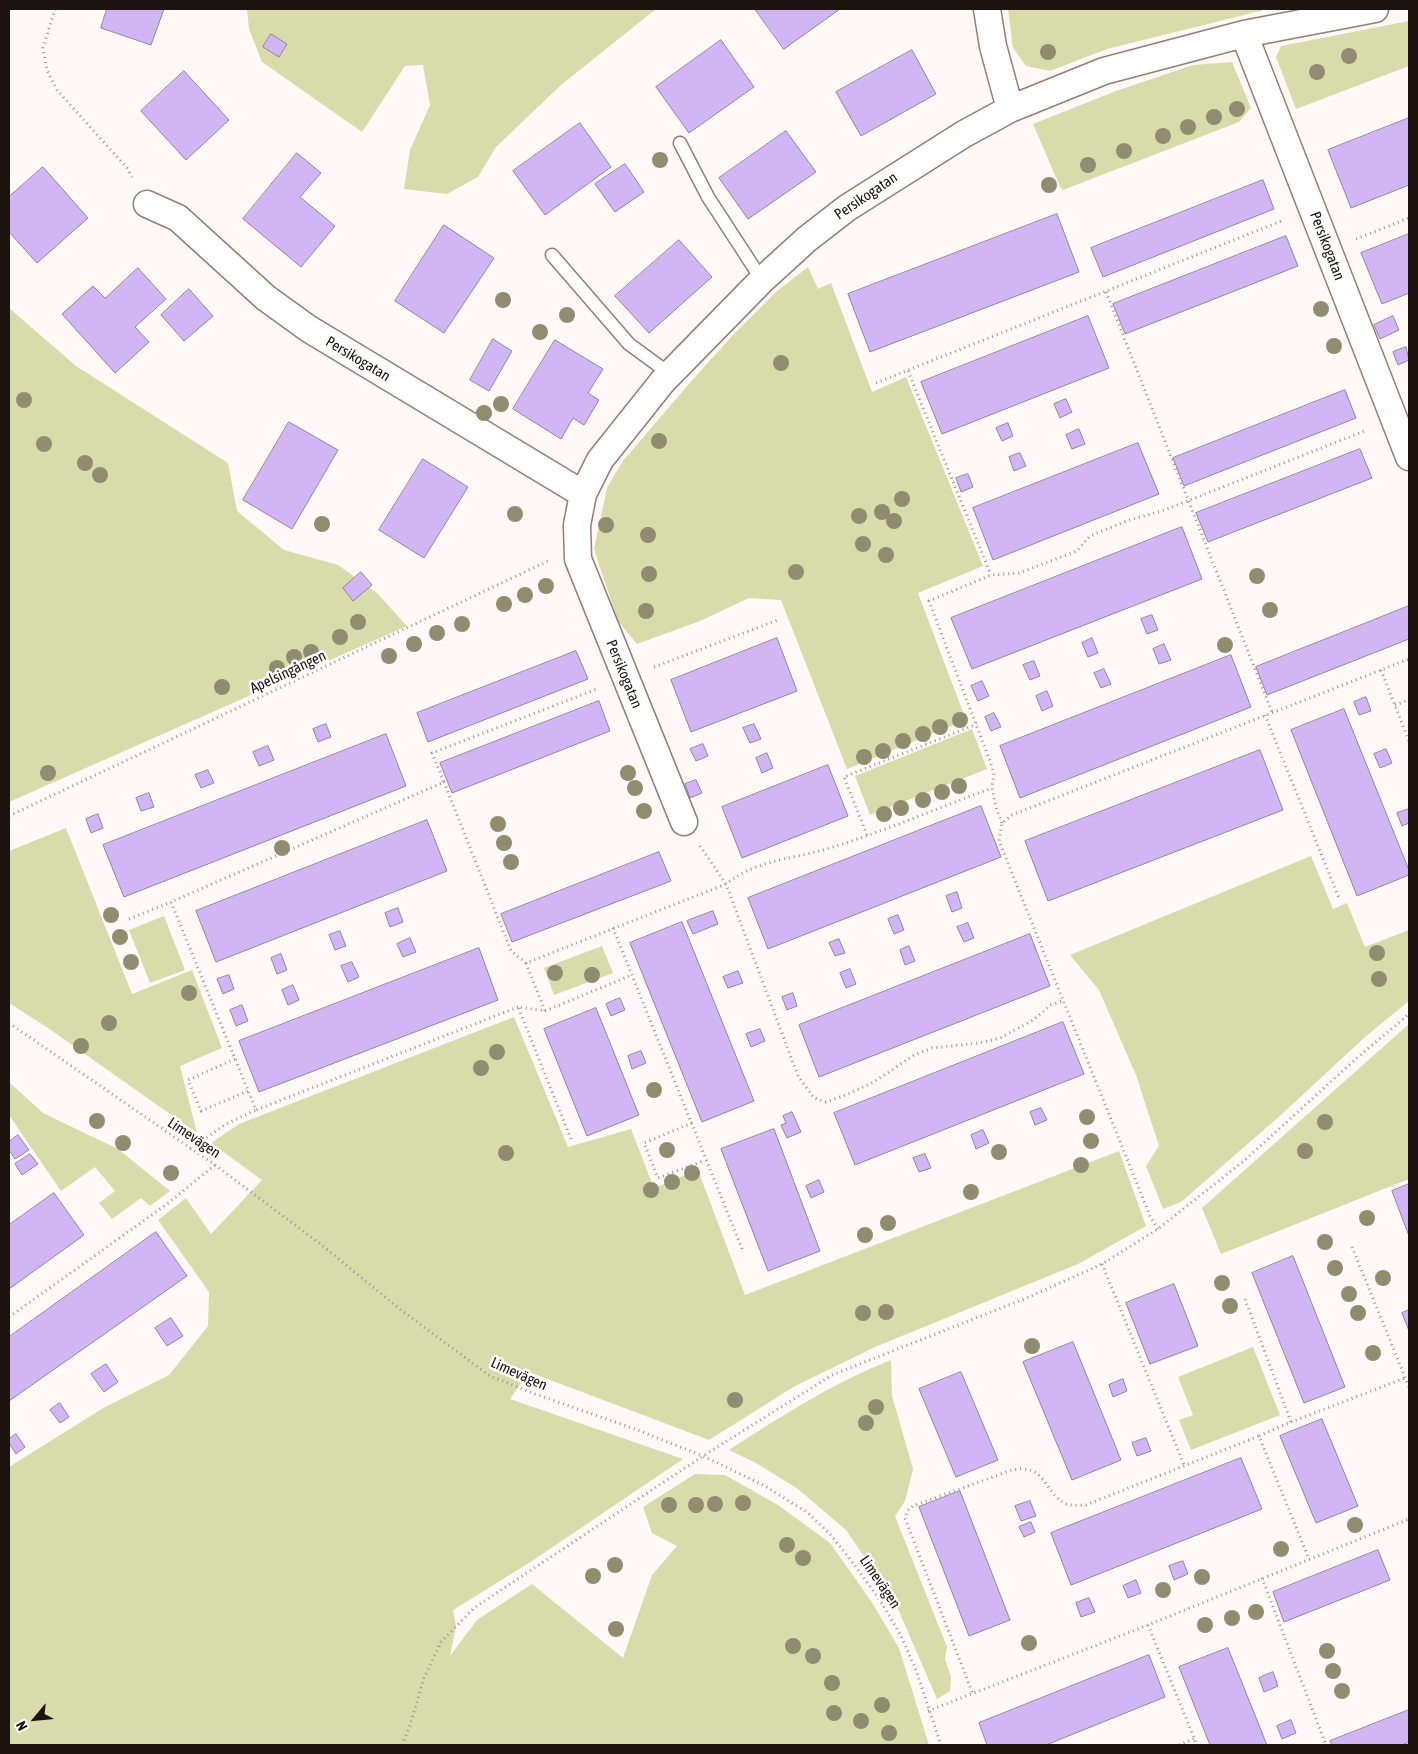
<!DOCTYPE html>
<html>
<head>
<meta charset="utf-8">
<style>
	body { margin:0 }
	#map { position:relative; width:1418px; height:1754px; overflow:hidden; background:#fef8f6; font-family:"Asap Condensed",sans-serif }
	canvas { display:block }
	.frame { position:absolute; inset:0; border:10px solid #1c130f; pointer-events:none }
	.north { position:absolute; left:10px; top:1694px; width:50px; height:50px; -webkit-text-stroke:4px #fff; paint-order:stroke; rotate:242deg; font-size:14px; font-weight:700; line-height:20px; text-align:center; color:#1c130f }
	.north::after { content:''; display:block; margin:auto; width:18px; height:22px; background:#1c130f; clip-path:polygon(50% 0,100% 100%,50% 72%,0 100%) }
</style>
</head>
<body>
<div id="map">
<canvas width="1418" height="1754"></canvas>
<div class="frame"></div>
<div class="north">N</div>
</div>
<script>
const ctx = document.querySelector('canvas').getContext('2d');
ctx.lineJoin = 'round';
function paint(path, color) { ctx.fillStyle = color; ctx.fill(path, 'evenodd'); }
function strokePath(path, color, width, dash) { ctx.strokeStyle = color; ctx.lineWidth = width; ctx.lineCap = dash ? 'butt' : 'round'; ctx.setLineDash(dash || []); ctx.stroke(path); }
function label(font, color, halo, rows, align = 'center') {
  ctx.font = font + ' "Asap Condensed",sans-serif'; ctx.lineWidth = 5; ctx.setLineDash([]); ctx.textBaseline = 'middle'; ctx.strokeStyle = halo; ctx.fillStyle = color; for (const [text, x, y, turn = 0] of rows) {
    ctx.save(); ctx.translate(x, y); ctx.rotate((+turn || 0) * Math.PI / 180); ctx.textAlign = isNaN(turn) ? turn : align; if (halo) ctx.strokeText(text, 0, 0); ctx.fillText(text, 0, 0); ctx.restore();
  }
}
const green = new Path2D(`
	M247,9h409l-95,76 -65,62 -18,30 -31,17 -43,-5 6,-39 20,-45 -7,-40 -18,1 -43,66 -100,-70 -13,-33z
	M1008,9h260l-161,40 -57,22 -24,-5 -13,-18z
	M1409,21v45l-113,43 -20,-52 5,-11z
	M1232,62l19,46 -12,14 -176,68 -2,-1 -28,-65 83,-33 77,-26z
	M808,267l10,22 13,-6 41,109 34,-15 77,189 -65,27 48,127 -119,49 -66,-169 -32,-2 -49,23 -63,23 -19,-23 -24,-72 13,-61 15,-26 66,-77 44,-49 44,-44z
	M9,308l67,58 152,97 9,48 47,39 54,15 39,28 30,33 -398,176z
	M972,729l15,40 -117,46 -15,-39z
	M66,828l66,166 60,-24 30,78 -42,18 17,67 -149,-105 -39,-25v-152z
	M1311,856l22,53 14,-6 18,44 44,-17v71l-44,36 -83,77 -101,88 -18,7 -17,-43 13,-20 -23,-71 -37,-85 -29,-35z
	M164,916l21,54 -35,13 -21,-53z
	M602,946l11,27 -59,22 -10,-27z
	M514,1017l54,130 63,-18 23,59 44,-18 47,125 374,-144 27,75 -68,38 -203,83 -80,39 -86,54 -180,-68 -19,27 173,60 -151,102 -79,49 3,16 -6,30 27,-36 55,-36 91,74 29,-83 25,-29 -25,-13 -9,-26 52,-33 30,1 53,30 52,38 41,58 28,47 30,97h-920v-278l96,-60 64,-32 39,-49 1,-34 -51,-72 28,-22 25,36 51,-54 -51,-37 28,-19z
	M1409,1024v155l-188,75 -19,-46z
	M9,1082l34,31 75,36 52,42 -20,15 -9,-8 -29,21 -13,-16 16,-12 -20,-24 -34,24 -52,-76z
	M1253,1347l27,68 -89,35 -12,-30 14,-5 -15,-38z
	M891,1360l1,36 21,73 -8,32 -10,15 52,131 -2,12 6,18 -1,14 -13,8 -42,-97 -49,-72 -48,-41 -42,-26 -27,-13c52,-34 104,-67 162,-90z`);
const building = new Path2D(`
	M107,9h57l-13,36 -50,-17z
	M755,9h85l-56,40z
	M271,34l16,10 -8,13 -16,-10z
	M721,40l33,47 -65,46 -33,-46z
	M912,50l24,44 -75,42 -25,-44z
	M184,71l45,49 -43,40 -45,-49z
	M1409,118v67l-58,23 -23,-58z
	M580,123l31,44 -66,48 -32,-44z
	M786,131l30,41 -68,47 -29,-41z
	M297,153l24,20 -21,24 35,29 -34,41 -58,-48z
	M625,164l19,28 -29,20 -20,-28z
	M43,167l45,51 -51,45 -28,-31v-35z
	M1263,180l11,29 -171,68 -12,-29z
	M1057,214l22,58 -209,80 -22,-58z
	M444,225l50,33 -50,75 -49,-32z
	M1409,234v59l-27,11 -21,-51z
	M1286,236l12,30 -173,68 -12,-30z
	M679,240l33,37 -63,56 -34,-37z
	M138,268l28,31 -31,28 14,15 -34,31 -53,-59 31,-28 12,12z
	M189,289l24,27 -29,25 -23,-26z
	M1088,316l21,52 -167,66 -21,-52z
	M1393,316l6,14 -19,9 -6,-14z
	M493,339l19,12 -23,40 -19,-11z
	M555,340l48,29 -15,24 11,7 -15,25 -11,-7 -12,21 -48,-30z
	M1406,347l3,13 -11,5 -5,-13z
	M1345,390l11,28 -172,68 -11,-28z
	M1066,399l6,13 -12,6 -6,-14z
	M289,422l49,28 -46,79 -49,-29z
	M1008,423l5,13 -11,5 -6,-13z
	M1079,429l6,15 -13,5 -6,-14z
	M1138,443l21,51 -166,66 -20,-52z
	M1360,449l12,29 -164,64 -12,-29z
	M1020,453l6,13 -12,5 -5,-14z
	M423,459l45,28 -44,71 -45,-28z
	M968,474l5,13 -12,5 -5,-14z
	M1182,527l20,52 -230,90 -21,-51z
	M361,572l11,13 -19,16 -10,-13z
	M1409,606v33l-142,56 -11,-28z
	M1152,615l6,15 -11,4 -6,-15z
	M777,638l20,53 -106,41 -20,-52z
	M1092,638l6,15 -10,4 -6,-14z
	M1164,644l7,16 -12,4 -6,-15z
	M576,651l12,28 -160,63 -11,-29z
	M1231,655l20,52 -231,91 -20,-52z
	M1034,661l6,15 -10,4 -7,-15z
	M1104,669l7,15 -10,4 -7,-15z
	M982,681l7,15 -11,5 -7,-15z
	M1047,691l6,15 -11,5 -6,-15z
	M1366,697l5,14 -12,4 -5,-13z
	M599,701l11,30 -158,62 -12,-30z
	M1344,709l65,161v5l-52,21 -66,-166z
	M994,713l7,14 -10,4 -6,-14z
	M326,724l5,13 -13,5 -5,-13z
	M754,724l7,15 -11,4 -7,-15z
	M386,734l20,52 -282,111 -21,-52z
	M703,744l5,12 -12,5 -6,-12z
	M268,746l6,14 -15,6 -6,-14z
	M1386,749l6,14 -12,5 -6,-14z
	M1260,750l23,60 -235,91 -23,-60z
	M767,753l6,15 -11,5 -6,-15z
	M828,765l20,51 -106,42 -20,-51z
	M208,770l6,13 -13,5 -6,-13z
	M696,780l6,13 -12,5 -5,-14z
	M149,793l5,14 -13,4 -5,-13z
	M981,806l20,51 -233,92 -20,-51z
	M1409,809v14l-7,3 -5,-13z
	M98,814l5,14 -12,5 -5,-14z
	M427,820l20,51 -231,91 -20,-51z
	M659,852l12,29 -159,61 -11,-28z
	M957,892l5,16 -10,4 -6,-16z
	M398,908l5,14 -13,5 -5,-14z
	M713,911l5,13 -25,10 -6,-13z
	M898,915l6,15 -10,4 -6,-15z
	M682,922l72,179 -52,21 -72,-179z
	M968,923l6,15 -10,4 -7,-15z
	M340,931l6,15 -11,4 -6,-15z
	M1030,934l20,52 -231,91 -20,-52z
	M410,938l6,14 -13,5 -6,-13z
	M839,939l6,14 -10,3 -6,-13z
	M909,946l6,15 -10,4 -5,-15z
	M479,948l19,52 -239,92 -20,-51z
	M281,954l6,16 -10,4 -6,-16z
	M352,962l7,15 -11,5 -7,-16z
	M850,969l6,15 -10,4 -6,-15z
	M738,971l5,12 -15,5 -5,-11z
	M229,975l5,14 -11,5 -6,-15z
	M293,985l6,15 -11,5 -6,-15z
	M793,993l4,13 -10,4 -5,-13z
	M620,998l5,12 -14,6 -5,-12z
	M242,1005l6,16 -12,5 -6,-16z
	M596,1008l43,107 -52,21 -43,-107z
	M1063,1022l21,52 -229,91 -21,-52z
	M760,1029l5,12 -14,6 -5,-13z
	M641,1051l5,12 -14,6 -4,-13z
	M1041,1108l6,12 -12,5 -5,-13z
	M792,1112l9,20 -14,6 -6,-13 5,-2 -3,-7z
	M774,1129l46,122 -52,20 -47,-122z
	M983,1130l6,13 -13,6 -5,-14z
	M18,1135l11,15 -14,9 -6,-9v-8z
	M30,1154l8,10 -16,11 -7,-11z
	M925,1154l6,14 -12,4 -6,-14z
	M819,1180l5,12 -13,6 -5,-12z
	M1409,1184v52l-17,-45z
	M54,1193l30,42 -75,54v-64z
	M156,1232l31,44 -178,125v-64z
	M1293,1256l52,131 -41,16 -52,-130z
	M1174,1284l24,62 -48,18 -24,-61z
	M1409,1310v21l-7,-18z
	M171,1318l12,18 -16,10 -12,-18z
	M1073,1342l48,118 -49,20 -49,-118z
	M106,1364l12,18 -14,10 -13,-18z
	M961,1372l37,88 -42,17 -37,-88z
	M1123,1379l4,12 -14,6 -4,-12z
	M60,1403l9,14 -9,6 -10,-13z
	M1322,1419l36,87 -42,17 -36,-87z
	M16,1434l9,13 -9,7 -7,-11v-4z
	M1146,1438l5,13 -14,5 -5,-13z
	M1241,1458l21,51 -191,76 -20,-52z
	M960,1491l50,129 -41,16 -50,-129z
	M1030,1501l6,15 -15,5 -6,-15z
	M1031,1522l4,10 -11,5 -5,-10z
	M1378,1550l12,30 -106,42 -11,-30z
	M1183,1561l5,13 -14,6 -5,-14z
	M1136,1580l5,13 -13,5 -5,-12z
	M1089,1598l6,14 -14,5 -5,-14z
	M1228,1648l39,97h-57l-31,-78z
	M1149,1655l16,42 -119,48h-59l-8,-22z
	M1273,1672l5,14 -14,6 -5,-14z
	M1409,1710v32l-7,3h-70l-2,-4z
	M1291,1720l5,13 -14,6 -5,-13z`);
const path = new Path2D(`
	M55,9l-12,39 4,22 10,20 70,78 5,9
	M1356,239l53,-21
	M1106,292l166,420
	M908,371l83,204
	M876,383l408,-163
	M654,667l124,-47
	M1381,670l28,71
	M1395,705l14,-5
	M1265,715l74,183
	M444,782l67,169 15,12
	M9,816l539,-255
	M1002,823l-6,-16 -4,-19 2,-15 -4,-12 -61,-160 62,-26 28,-2 58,-22 13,-15 39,-16 33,-9 205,-81
	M867,835l-23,-58 133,-53
	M700,846l26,38 72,192 16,22 12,4 22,-8 26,-12 40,-27 18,-7 47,-5 21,-5 33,-18 18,-15 11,-4
	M129,919l42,-17
	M613,928l130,323
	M518,1007l-262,103 -85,-208 273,-120 -12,-29 165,-64
	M545,1011l87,-36
	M9,1023l206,142 104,78 82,67 89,66 45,18 100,35 68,27 62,30 43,27 22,21 20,25 30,41 21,36 15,34 25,75
	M235,1059l-47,21 13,31 47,-20
	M692,1123l-48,20 14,35 45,-17
	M571,1139l-53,-132 27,4 -19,-48 200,-79c34,-26 65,-24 104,-36 55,-17 108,-40 162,-60
	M190,1149l36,-25 30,-14
	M1158,1229l-8,-13 -151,-375 3,-18 10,-8 397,-156
	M1352,1247l57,140
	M1102,1264l82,201
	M1245,1299l46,123 -32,14
	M9,1317l158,-113 48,-39
	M1291,1422l114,-44
	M1262,1578l64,167
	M1148,1625l49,120
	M972,1692l-67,-174 2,-7 6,-5 99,-36c35,-7 31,23 54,34 6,2 13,1 20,1l173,-69 50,123
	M928,1711l220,-86 261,-106
	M402,1745l8,-20 14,-47 17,-36 33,-34 229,-152 129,-81 197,-78 73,-33 56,-35 87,-69 113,-103 51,-43
	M1179,1745l15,-6`);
const service = new Path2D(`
	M680,143l28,54 54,83
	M552,255l77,89 41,30`);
const minor = new Path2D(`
	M987,9l6,37 17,63
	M1244,34l165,423
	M147,204l31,14 88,80 43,31 274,165
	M684,822l-106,-263 -1,-34 6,-31 17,-34 63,-79 99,-101 45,-41 40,-31 117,-74 46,-25 94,-38 140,-37 131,-25`);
const trees = [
	[1048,52],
	[1349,56],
	[1317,72],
	[1237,109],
	[1214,117],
	[1188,127],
	[1163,136],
	[1124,151],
	[660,160],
	[1088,165],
	[1049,185],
	[503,300],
	[1321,309],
	[567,315],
	[540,332],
	[1334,346],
	[781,363],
	[24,400],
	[501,404],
	[484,413],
	[659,441],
	[44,444],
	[85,463],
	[100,475],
	[902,499],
	[882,512],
	[515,514],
	[859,516],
	[894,521],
	[322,524],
	[606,525],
	[648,535],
	[863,544],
	[886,555],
	[796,572],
	[649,574],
	[1257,576],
	[546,586],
	[525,595],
	[504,604],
	[1270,610],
	[646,611],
	[358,622],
	[462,624],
	[437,633],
	[340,637],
	[414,644],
	[1225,645],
	[311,652],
	[389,656],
	[294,657],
	[277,668],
	[222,687],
	[960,720],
	[940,727],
	[923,734],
	[903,741],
	[883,751],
	[864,757],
	[48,773],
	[628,773],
	[959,786],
	[635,788],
	[942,792],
	[923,800],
	[901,808],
	[644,811],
	[884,814],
	[498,824],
	[504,843],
	[282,848],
	[511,862],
	[111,915],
	[120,937],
	[1377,953],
	[131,962],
	[555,973],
	[592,975],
	[1379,979],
	[189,993],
	[109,1023],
	[81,1046],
	[497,1052],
	[481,1068],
	[654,1090],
	[1087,1117],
	[97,1121],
	[1325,1122],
	[1091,1141],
	[123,1143],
	[667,1150],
	[1305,1151],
	[999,1152],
	[506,1153],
	[1081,1165],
	[171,1173],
	[692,1173],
	[672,1182],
	[651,1190],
	[971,1192],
	[1367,1218],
	[888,1223],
	[865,1235],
	[1325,1242],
	[1335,1268],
	[1383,1278],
	[1222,1283],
	[1349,1294],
	[1230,1306],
	[886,1312],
	[863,1313],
	[1358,1313],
	[1032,1346],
	[1373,1353],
	[735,1400],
	[876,1407],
	[866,1423],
	[743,1503],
	[715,1504],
	[669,1505],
	[696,1505],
	[1355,1525],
	[787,1545],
	[1281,1549],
	[803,1558],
	[615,1565],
	[593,1576],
	[1202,1577],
	[1163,1590],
	[1256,1612],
	[1232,1618],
	[1205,1625],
	[616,1629],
	[1029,1643],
	[793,1646],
	[1327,1651],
	[813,1656],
	[1333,1671],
	[832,1683],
	[1342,1691],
	[882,1705],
	[834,1713],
	[861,1721],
	[889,1733]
];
const streetNames = [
	["Persikogatan",866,196,-34],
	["Persikogatan",1327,246,69],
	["Persikogatan",358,359,31],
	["Apelsingången",288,672,-25],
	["Persikogatan",624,674,68],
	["Limevägen",194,1138,34],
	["Limevägen",519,1374,24],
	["Limevägen",880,1582,56]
];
paint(green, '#d8dcab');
paint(building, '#d2b5f4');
strokePath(building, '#90869c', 1);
strokePath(service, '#977d72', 15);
strokePath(minor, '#977d72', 29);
strokePath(path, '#9b9491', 3, [1, 4]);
strokePath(service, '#fff', 12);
strokePath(minor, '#fff', 26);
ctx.fillStyle = '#8f8d6f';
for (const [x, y] of trees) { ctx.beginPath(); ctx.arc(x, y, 8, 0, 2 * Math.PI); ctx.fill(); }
label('15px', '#1c130f', '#fff', streetNames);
</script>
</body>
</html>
